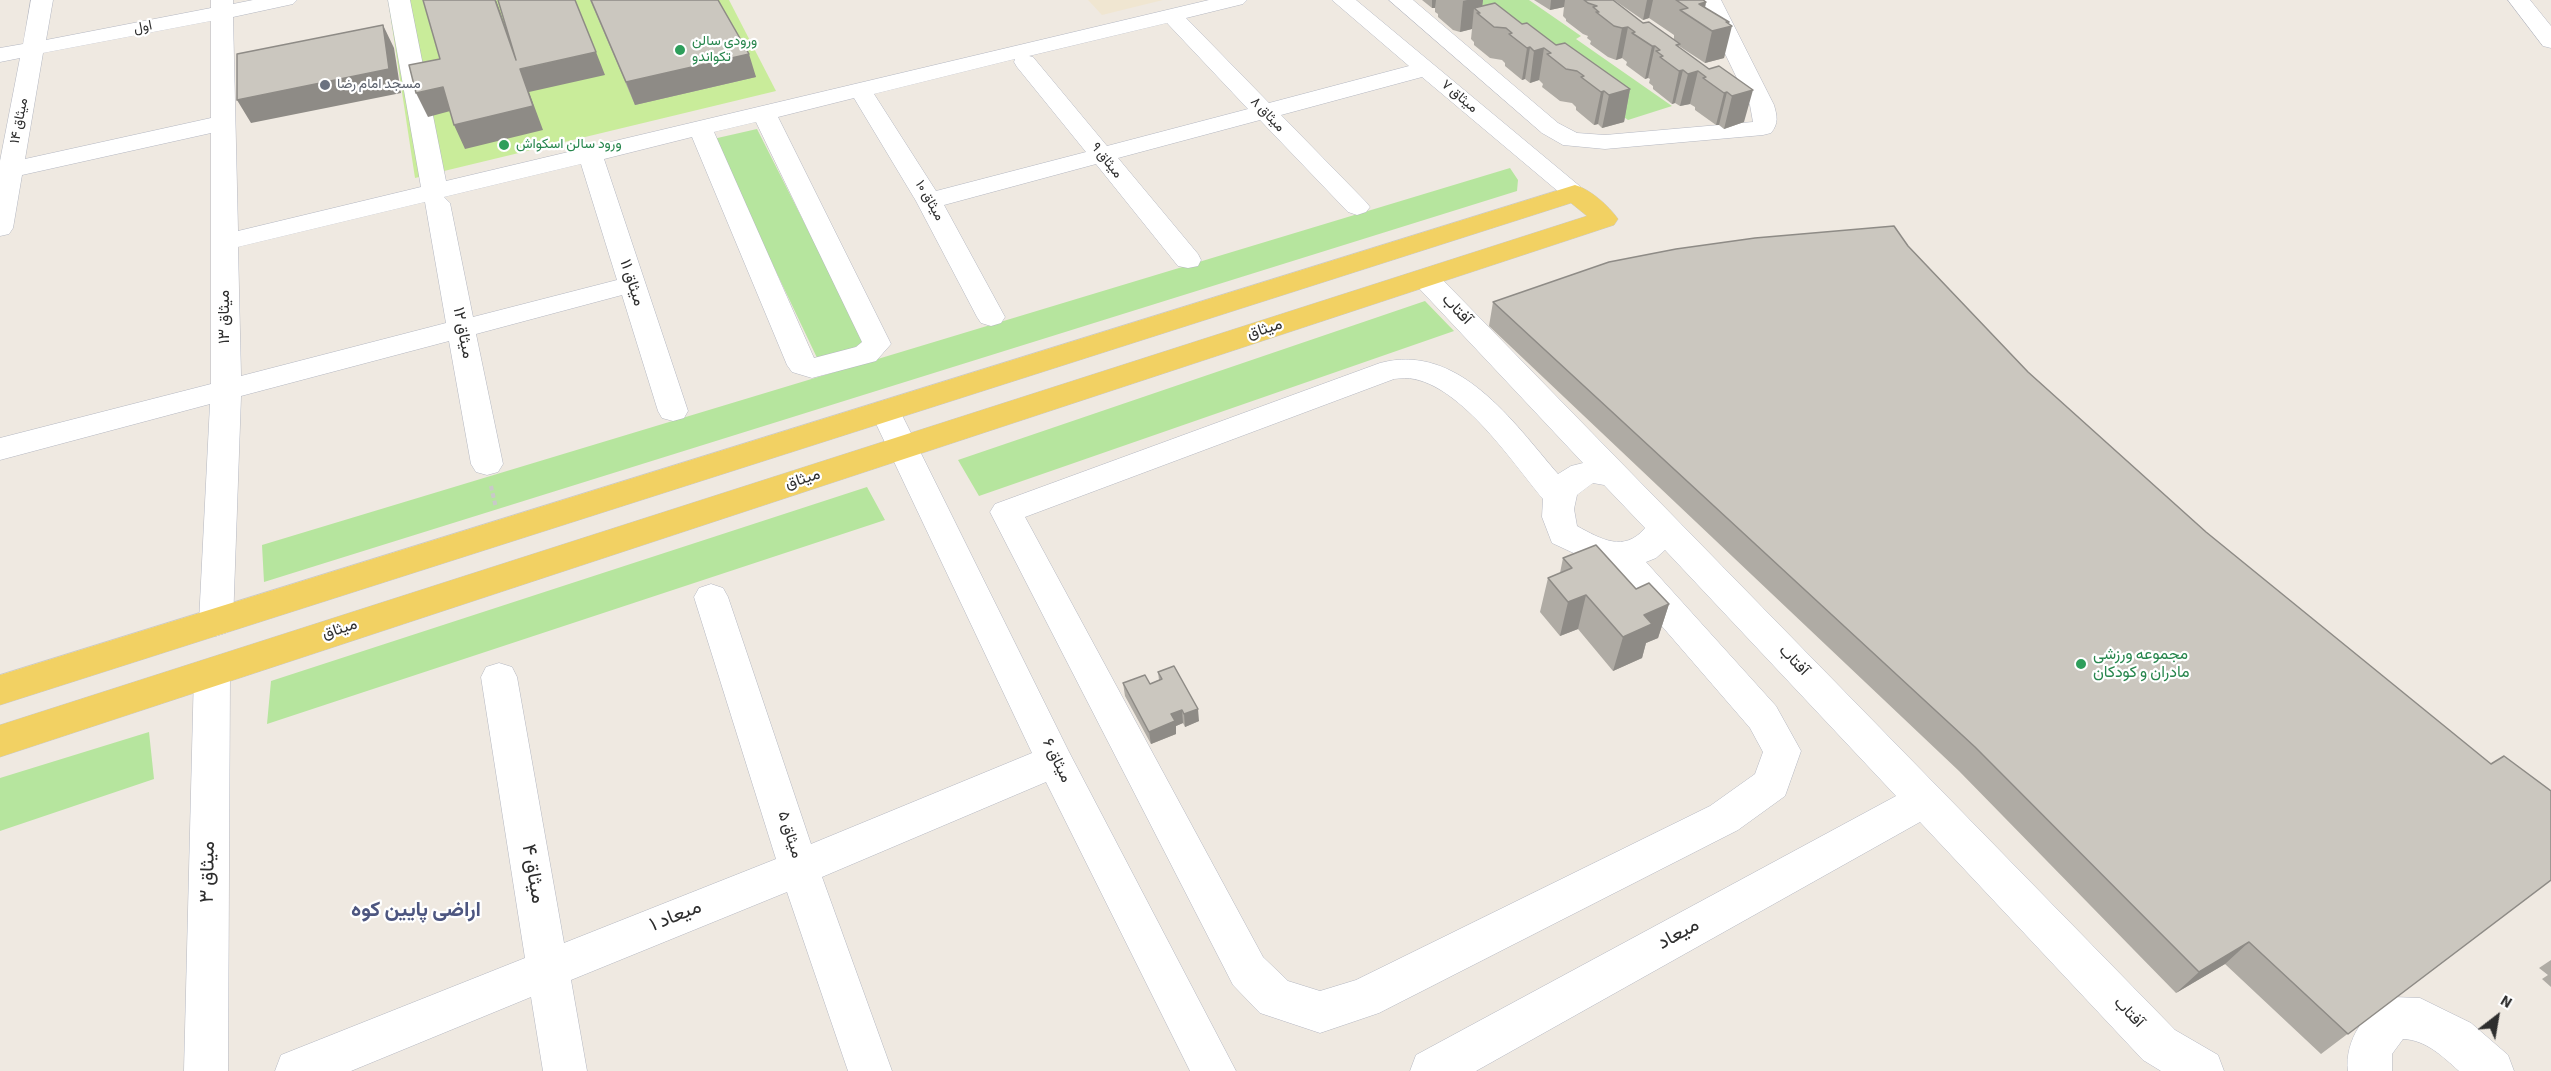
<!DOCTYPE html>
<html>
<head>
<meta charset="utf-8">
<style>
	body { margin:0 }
	#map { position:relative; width:2551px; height:1071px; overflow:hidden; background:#efe9e1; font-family:"Source Sans 3",sans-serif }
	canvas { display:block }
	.north { position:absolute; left:2467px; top:987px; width:60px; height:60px; -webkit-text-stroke:4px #fff; paint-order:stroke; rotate:31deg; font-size:16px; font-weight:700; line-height:24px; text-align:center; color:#2e2e2e }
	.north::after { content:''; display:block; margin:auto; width:21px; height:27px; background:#2e2e2e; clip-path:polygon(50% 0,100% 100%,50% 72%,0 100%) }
</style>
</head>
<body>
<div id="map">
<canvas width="2551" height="1071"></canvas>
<div class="north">N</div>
</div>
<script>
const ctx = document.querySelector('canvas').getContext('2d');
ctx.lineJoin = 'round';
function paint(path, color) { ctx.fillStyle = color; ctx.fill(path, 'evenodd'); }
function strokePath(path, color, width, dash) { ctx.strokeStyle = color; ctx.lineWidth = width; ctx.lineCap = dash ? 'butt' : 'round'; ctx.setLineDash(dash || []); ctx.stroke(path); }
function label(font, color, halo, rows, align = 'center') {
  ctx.font = font + ' "Source Sans 3",Vazirmatn,sans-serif'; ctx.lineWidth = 4.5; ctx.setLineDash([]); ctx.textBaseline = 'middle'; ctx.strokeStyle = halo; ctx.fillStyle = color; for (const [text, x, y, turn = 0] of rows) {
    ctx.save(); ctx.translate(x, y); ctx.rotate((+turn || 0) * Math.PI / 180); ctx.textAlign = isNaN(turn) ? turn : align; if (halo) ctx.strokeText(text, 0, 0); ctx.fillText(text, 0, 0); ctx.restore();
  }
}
const education = new Path2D(`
	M1088,0h75l-61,15z`);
const green = new Path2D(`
	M1462,0h67l52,36 -5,3 96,67 -44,14z
	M757,129l108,214 -46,19 -106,-223z
	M1510,168l8,12 -1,11 -1253,391 -2,-37z
	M1425,301l29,30 -475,165 -21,-36z
	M867,487l18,33 -618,204 4,-43z
	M149,732l5,47 -154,52v-53z`);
const pitch = new Path2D(`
	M388,0h341l47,91 -361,87z`);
const path = new Path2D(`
	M491,486l5,22`);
const minor = new Path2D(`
	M31,0h22l-7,40 165,-32v-8h22v4l20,-4h44l-4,4 -60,13 5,214 183,-44 -33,-187h22l36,181 763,-181h38l-4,4 -57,14 83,85 140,-37 -77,-66h24l232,193 -4,5 -9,3 -9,-3 -144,-121 -141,38 85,87 4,5 -4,5 -9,3 -9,-3 -88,-92 -142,38 80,96 3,6 -3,6 -10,2 -10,-2 -82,-102 -152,41 61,112 -4,6 -10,3 -10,-3 -4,-6 -61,-116 -62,-103 -76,19 113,227 -15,17 -64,17 -20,-6 -5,-7 -95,-228 -88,22 84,252 -4,7 -11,3 -11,-3 -4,-7 -36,-116 -146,39 27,130 -5,8 -11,3 -11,-3 -5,-8 -22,-123 -208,55 -8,226 -5,10 -12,4 -12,-4 -5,-10 11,-218 -210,56v-22l211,-54v-251l-189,42 -9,53 -4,6 -9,2v-75l20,-103 -20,4v-14l23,-4zM211,21v97l-186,41 18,-106zM1167,23l81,86 -141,37 -74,-89 -4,-1zM1015,59l-1,3 3,5 69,85 -150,39 -62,-97zM756,122l106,220 -6,5 -42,11 -100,-226zM581,164l36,116 -144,37 -23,-114 -6,-6zM425,202l21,121 -205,53 -3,-129z
	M1389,0h24l145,123 19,10 28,2 148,-13 -3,-17 -51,-105h22l53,105c3,11 5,18 -3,28l-8,2 -158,14 -42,-4 -21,-12z
	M2508,0h22l21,26v22l-8,-2z
	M1425,270l10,2 740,758 43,25 6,16h-63l-18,-11 -223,-238 -444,249h-66l6,-16 480,-259 -231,-246 -9,8 -10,4 130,144 25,45 -16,45 -47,34 -359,183 -59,20 -60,-20 -27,-28 -243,-473 5,-8 385,-141c79,-21 133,59 178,111l13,-8 12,-3 -168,-179 -4,-6 4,-6zM1405,378c52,1 107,84 138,121l-1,18 10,26 28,13 29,9 141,163 13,24 -8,22 -45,32 -354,174 -36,11 -32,-10 -25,-24 -238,-440 369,-138zM1593,483l11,2 41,43c-21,25 -44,11 -68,-2l-3,-17 3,-14z
	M885,401l11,3 4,7 168,339 168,321h-46l-144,-289 -224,95 70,194h-44l-61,-179 -216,88 16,91h-44l-12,-74 -180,74h-76l6,-16 244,-97 -44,-281 5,-10 13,-4 13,4 5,10 47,266 212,-84 -82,-262 5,-9 12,-4 12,4 5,9 83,247 221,-91 -162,-342 4,-7z
	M212,658l13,4 5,10 -2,399h-44l10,-399 5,-10z
	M2393,997l27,1 51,25 37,32 6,16h-55c-17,-15 -33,-31 -56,-32l-11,15v17h-44c-4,-30 18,-63 45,-74z`);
const major = new Path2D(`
	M1575,185c15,4 34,21 43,34l-4,6 -1614,532v-32l1587,-509 -16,-13 -1571,502v-30z`);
const wall = new Path2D(`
	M590,0h128l38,77 -121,28z
	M1422,0h61l-1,6 40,18 34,21 74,44 -6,33 -22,6 -4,-4 -4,1 -18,-15v-3l-4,-4 -12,-2 -18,-14 1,-3 -4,-4 -9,3 -5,-4 -3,1 -17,-14v-3l-3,-3 -12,-2 -16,-13v-3l-3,-3 1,-10 -12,3 -7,-2 -15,-13v-3l-3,-2v-4h-3z
	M1534,0h79l30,23 31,16v-4l-25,-17 -6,2 -29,-20h90l2,2 -1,6 24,16 -5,34 -19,5 -26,-17v1l30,22 10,-3 25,56 -20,7 -5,-4h-3l-21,-15v-3l-5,-3 -10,2 -5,-3 -3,1 -19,-15v-3l-4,-3 1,-4 -2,-1 -3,1 -19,-14 1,-3 -5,-4 -6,2 -8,-3 -18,-13 1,-3 -4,-3 1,-2 -5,-2 -17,-13v-2l-3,-3 1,-9 -14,3z
	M1908,246l120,126 523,508 -230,174 -96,-90 -49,29 -217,-222 -470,-445 4,-24z
	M1563,558l73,31 33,15 -11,34 -12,5 -4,15 -29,13 -35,-42 -18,7 -20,-24 8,-34 12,-5z
	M1158,672l41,49 -14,6 -2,-4 -7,3v8l-25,10 -26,-48 -2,-13 27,1 9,-4z
	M2551,960v27l-9,-8 6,-4 -9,-7z`);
const shadedWall = new Path2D(`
	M495,0h1l25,69 75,-17 9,23 -76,17 14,38 -78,19 -11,-24 66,-56z
	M1432,0h4l-1,8h-3z
	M1467,0h16l-2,16 -1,-3 -6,-5 -2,21 -12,3 3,-31z
	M1551,0h14l-1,7 -14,3z
	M1647,0h6l-4,18 -6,2z
	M1701,0h3l-1,3 3,-1 -5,22 -2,-20z
	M1726,22h3l-1,5 4,-1 -8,32 -19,5 7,-32z
	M383,25l11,23 7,45 -150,30 -14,-23z
	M1628,27l-6,31 -6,2 6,-32z
	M1652,46h3l-7,32 -3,1z
	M1530,47l-5,32 -3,1 5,-32z
	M1544,48l-5,32 -9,3 4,-32z
	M749,54l7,23 -121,28 -9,-23z
	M1683,70l-8,33 -3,1 7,-33z
	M1698,71l-8,33 -10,2 8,-32z
	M443,87l11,23 -26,7 -12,-24z
	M1630,89l-6,33 -22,6 7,-33z
	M1753,90l-9,32 -20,7 8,-33z
	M1604,91l-6,33 -4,1 7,-33z
	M1727,92l-8,33h-3l8,-32z
	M1586,595l-8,34 -18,7 8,-34z
	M1669,604l-11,34 -12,5 -4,15 -29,13 10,-34 21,-22z
	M1198,709l1,12 -14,6 -1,-13z
	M1182,710l1,13 -7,3v8l-25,10 -2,-12 22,-18z
	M2249,942l-24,22 -49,29 23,-21z`);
const building = new Path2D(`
	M423,0h72l21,60 -18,-60h77l21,52 -76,17 13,37 -79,19 -11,-38 -27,6 -7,-28 31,-6z
	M591,0h127l31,54 -123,28z
	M1584,0h29l30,23 6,-1 31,22 -4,1 33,24 10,-3 34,24 -21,6 -5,-4 -3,1 -21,-15 3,-1 -8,-6 -10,3 -5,-4 -4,1 -19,-14 3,-1 -7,-5 4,-1 -5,-4h-3l-20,-13 3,-1 -7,-5 -6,1 -8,-2 -18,-14h3l-6,-5 4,-1 -9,-3z
	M1676,0h27l3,2 -7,2 30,18h-3l6,4 -20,5 -32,-21 8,-2z
	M1495,3l27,21 5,-1 29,22 9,-2 65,46 -21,6 -5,-4 -3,1 -20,-15 3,-1 -7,-5 -11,-2 -19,-15 4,-1 -7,-5 -10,3 -4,-4 -3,1 -18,-14 3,-1 -6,-5 -12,-1 -17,-14h3l-6,-5z
	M383,25l6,44 -152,31v-46z
	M1894,226l14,20 120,126 178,160 285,232 13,-8 47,35v89l-203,154 -99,-92 -50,30 -224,-225 -482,-445 116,-40 67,-13 79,-11z
	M1596,545l40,44 13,-6 20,21 -25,11 8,9 -29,13 -37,-42 -18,7 -20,-24 24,-10 -9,-10z
	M1174,666l24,43 -14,5 -2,-4 -11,4 4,7 -26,11 -26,-49 22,-8 5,9 12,-5 -4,-7z`);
const markers = [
	[680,50,6,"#2e9e5b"],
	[325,85,6,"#6b7280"],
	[504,145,6,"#2e9e5b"],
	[2081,664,6,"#2e9e5b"]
];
const farStreetnames = [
	["اول",143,28,-11],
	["میثاق ۷",1459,97,40],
	["میثاق ۸",1267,115,46],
	["میثاق ۱۴",20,121,-79],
	["میثاق ۹",1106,161,51],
	["میثاق ۱۰",929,201,60]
];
const farLeisurenames = [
	["ورودی سالن",692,42],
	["تکواندو",692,58],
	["ورود سالن اسکواش",516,145]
];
const farWorshipnames = [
	["مسجد امام رضا",337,85]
];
const streetNames = [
	["میثاق ۱۱",631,283,72],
	["آفتاب",1456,310,46],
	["میثاق ۱۳",225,317,-90],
	["میثاق",1265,330,-18],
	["میثاق ۱۲",462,333,79],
	["میثاق",803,480,-18],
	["میثاق",340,630,-18],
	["آفتاب",1793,661,46],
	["میثاق ۶",1056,761,64],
	["میثاق ۵",789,835,72],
	["آفتاب",2128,1013,46]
];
const leisureNames = [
	["مجموعه ورزشی",2093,655],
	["مادران و کودکان",2093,673]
];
const nearStreetnames = [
	["میثاق ۳",209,872,-89],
	["میثاق ۴",532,874,80],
	["میعاد ۱",676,917,-22],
	["میعاد",1679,935,-29]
];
const nearNeighbourhoodnames = [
	["اراضی پایین کوه",416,911]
];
paint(education, '#f0e6d1');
paint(green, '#b6e59e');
paint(pitch, '#c9ec9a');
strokePath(minor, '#b4b7c1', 1);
strokePath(major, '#c9c9c9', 1);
strokePath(path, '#c9c9c9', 4, [4.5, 3]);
paint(minor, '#fff');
paint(major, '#f2d163');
paint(wall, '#afaba4');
paint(shadedWall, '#8e8b86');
paint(building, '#cbc7bf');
strokePath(building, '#8e8b86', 1.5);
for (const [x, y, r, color] of markers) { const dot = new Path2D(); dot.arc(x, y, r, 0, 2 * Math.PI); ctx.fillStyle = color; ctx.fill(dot); strokePath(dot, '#fff', 2); }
label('14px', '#2e2e2e', '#fff', farStreetnames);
label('14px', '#27864d', '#fff', farLeisurenames, 'left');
label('14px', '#5b616d', '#fff', farWorshipnames, 'left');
label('16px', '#2e2e2e', '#fff', streetNames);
label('16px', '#27864d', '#fff', leisureNames, 'left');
label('20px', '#2e2e2e', '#fff', nearStreetnames);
label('bold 21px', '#4d5680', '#fff', nearNeighbourhoodnames);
</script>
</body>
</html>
